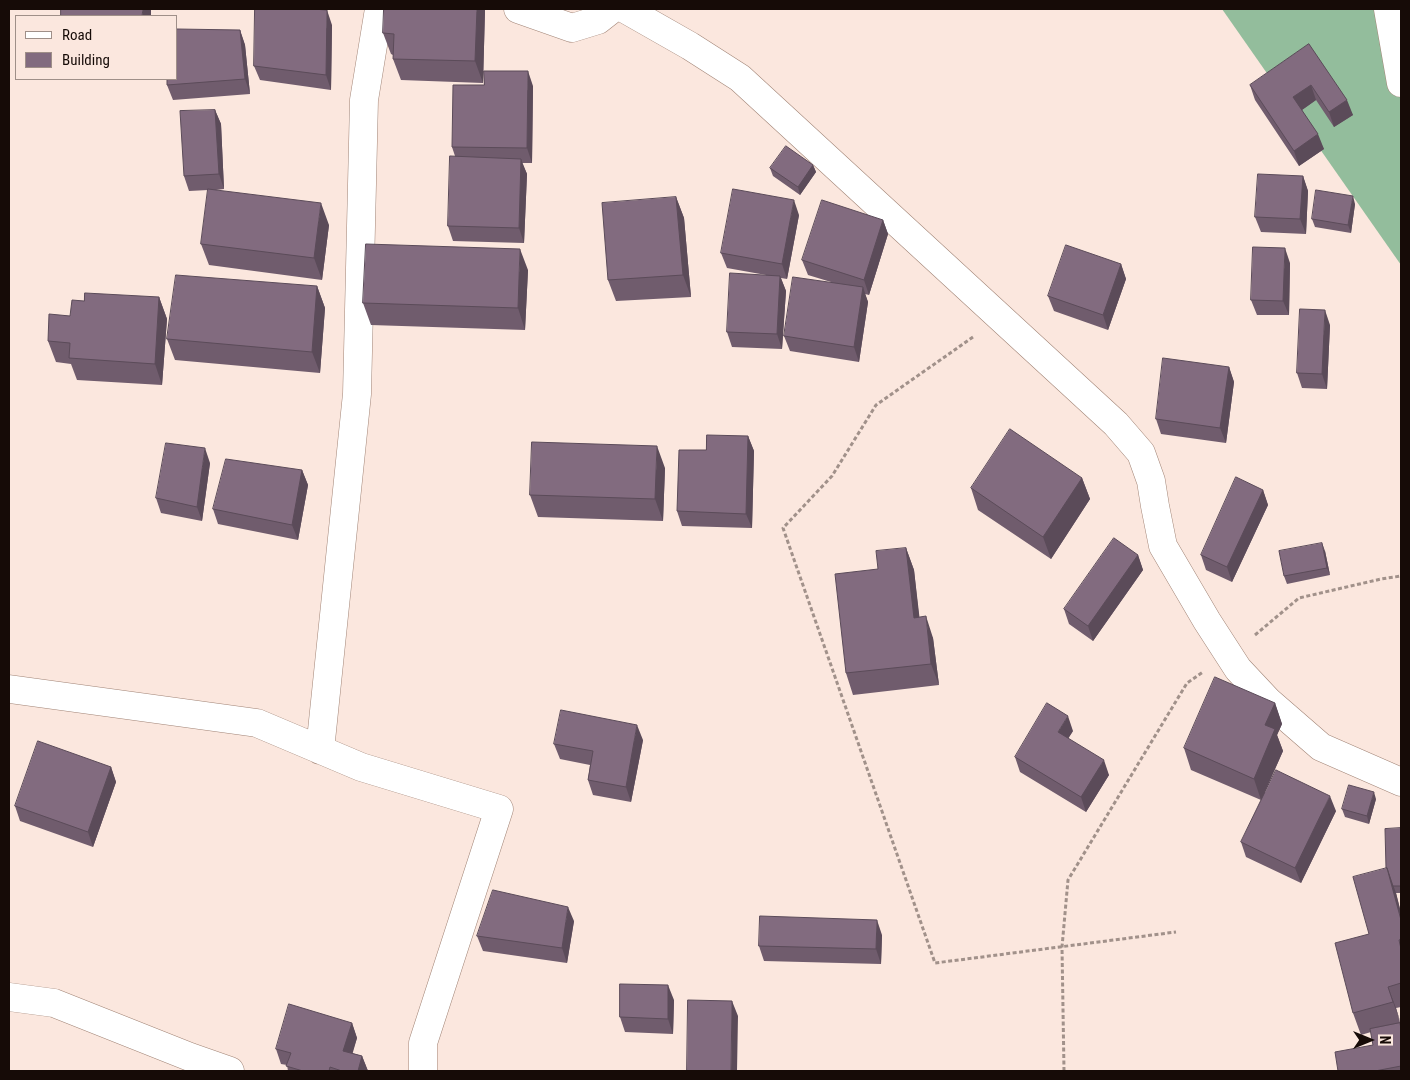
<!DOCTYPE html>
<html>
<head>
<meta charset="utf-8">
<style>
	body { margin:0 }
	#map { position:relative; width:1410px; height:1080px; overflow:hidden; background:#fbe7de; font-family:"Roboto Condensed",sans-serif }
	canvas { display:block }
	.frame { position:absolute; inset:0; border:10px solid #160b07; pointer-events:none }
	.legend { position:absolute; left:15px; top:15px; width:162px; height:65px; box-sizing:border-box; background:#fbe7de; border:1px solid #9f8f88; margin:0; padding:6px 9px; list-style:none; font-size:15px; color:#160b07 }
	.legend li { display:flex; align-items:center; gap:10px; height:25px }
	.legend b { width:25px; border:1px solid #9f8f88 }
	.north { position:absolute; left:1345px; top:1015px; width:50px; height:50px; -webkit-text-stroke:4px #fbe7de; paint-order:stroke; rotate:90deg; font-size:14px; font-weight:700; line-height:20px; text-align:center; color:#160b07 }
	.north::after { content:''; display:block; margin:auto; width:18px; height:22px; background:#160b07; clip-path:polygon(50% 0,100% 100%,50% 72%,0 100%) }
</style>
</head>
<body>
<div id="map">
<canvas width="1410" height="1080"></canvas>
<div class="frame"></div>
<ul class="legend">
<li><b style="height:6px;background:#fff"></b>Road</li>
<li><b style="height:14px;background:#826b7f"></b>Building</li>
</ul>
<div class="north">N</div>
</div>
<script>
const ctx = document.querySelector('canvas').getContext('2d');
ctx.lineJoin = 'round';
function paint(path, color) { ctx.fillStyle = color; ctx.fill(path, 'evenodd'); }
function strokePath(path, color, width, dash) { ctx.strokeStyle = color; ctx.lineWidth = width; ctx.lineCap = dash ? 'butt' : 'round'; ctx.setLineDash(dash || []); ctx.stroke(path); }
const forest = new Path2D(`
	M1222,9h179v256z`);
const path = new Path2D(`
	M973,337l-97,68 -44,71 -49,52 152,435 241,-31
	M1255,635l44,-37 82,-19 20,-3
	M1064,1071l-2,-124 6,-67 119,-197 16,-11`);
const street = new Path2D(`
	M518,9l54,19 26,-8 14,-11
	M625,9l65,37 50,32 376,346 25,29 10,28 4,25 8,40 44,75 31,48 30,32 53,46 80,35
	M1388,9l13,74
	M9,689l248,34 104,44 138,42 -76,234v28
	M320,750l37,-356 7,-294 15,-91
	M9,997l45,6 136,54 40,14`);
const wall = new Path2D(`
	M485,10l-2,73 -82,-3 -8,-21v-4l-2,-1 -8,-21z
	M332,25l-1,65 -71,-10 -6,-14z
	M240,30l5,15 5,49 -77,6 -6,-15z
	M1309,44l44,71 -19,12 -18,-27 -14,10 22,39 -25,17 -44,-66 -5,-15z
	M533,86l-1,77h-10l5,11 -3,69 -71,-2 -5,-15 7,-70 -3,-9z
	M215,110l6,14 3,65 -8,1 113,35 -7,55 -113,-15 -8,-21 7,-54 -19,1 -5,-15z
	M813,165l3,7 -16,23 -27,-19 -3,-8z
	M1303,176l5,15 -2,43 -45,-2 -6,-15z
	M676,197l8,21 7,79 -75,4 -8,-21z
	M1355,204l-4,29 -36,-6 -3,-8z
	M799,215l-12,64 -6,-1 5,13 -4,58 -50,-2 -5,-15 39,-57 -39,-7 -6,-15z
	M883,220l5,14 -19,61 -4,-1 3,8 -9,60 -69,-11 -6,-15 47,-54 -23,-7 -6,-15z
	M1290,263l-1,52h-32l-6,-15z
	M1121,264l5,15 -18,51 -54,-19 -6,-15z
	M528,270l-3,60 -154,-5 -8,-22z
	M317,286l8,22 -5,65 -145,-13 -8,-21z
	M159,297l8,22 -5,66 -85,-5 -6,-16 -15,-2 -8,-21 36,-40z
	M1330,325l-3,64 -25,-1 -5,-15z
	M1229,367l5,15 -8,61 -65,-9 -5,-15z
	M748,436l6,15 -2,77 -70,-2 -5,-15z
	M210,463l-8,58 -41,-8 -5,-15z
	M665,468l-2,53 -125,-4 -8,-22z
	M302,470l6,15 -10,55 -80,-16 -5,-15z
	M1082,478l8,21 -39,60 -73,-49 -7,-22z
	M1263,490l5,15 -36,77 -26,-12 -5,-15z
	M906,548l8,22 5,47 14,21 6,47 -86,10 -7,-22 32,-104z
	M1325,551l5,24 -43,9 -3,-8z
	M1138,555l5,15 -50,71 -24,-17 -5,-15z
	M1275,703l7,21 -5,11 6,16 -18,41 71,19 -35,72 -55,-26 -5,-15 20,-42 -70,-30 -7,-22z
	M1073,731l-5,7 41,37 -23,37 -66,-40 -5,-15z
	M643,740l-12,62 -38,-7 -5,-15 2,-15 -30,-6 -6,-15z
	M111,767l5,15 -23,65 -73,-26 -5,-15z
	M1376,799l-7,25 -24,-7 -3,-8z
	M1401,828v65h-5l5,20v94l-5,1 5,18v45h-63l35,-26 -2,-13 -10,3 -8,-22 16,-79z
	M574,921l-7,42 -84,-12 -6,-15z
	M882,935l-1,29 -117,-3 -5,-15z
	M674,1000l-1,34 -48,-2 -5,-15z
	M352,1023l5,15 -5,15 10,3 6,15h-80l-1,-6 -6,-1 -5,-15z`);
const shadedWall = new Path2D(`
	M143,9h8v7h-9z
	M477,9h7l1,1 -2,73 -8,-22z
	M327,10l5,15 -1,65 -5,-15z
	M240,30l5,15 5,49 -5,-15z
	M528,71l5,15 -1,77 -5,-15z
	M1311,85l5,15 -17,12 -6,-15z
	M1347,100l6,15 -19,12 -5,-15z
	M215,110l6,14 3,65 -5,-15z
	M1318,134l6,15 -25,17 -5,-15z
	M521,159l6,15 -3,69 -5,-15z
	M813,165l3,7 -16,23 -2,-8z
	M1303,176l5,15 -2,43 -6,-15z
	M1353,196l2,8 -4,29 -3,-8z
	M676,197l8,21 7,79 -8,-22z
	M794,200l5,15 -12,64 -5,-15z
	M321,203l8,22 -7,55 -8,-22z
	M883,220l5,14 -19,61 -5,-15z
	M1285,248l5,15 -1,52 -6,-14z
	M520,249l8,21 -3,60 -7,-22z
	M1121,264l5,15 -18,51 -5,-15z
	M780,276l6,15 -4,58 -5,-15z
	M317,286l8,22 -5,65 -8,-21z
	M863,287l5,15 -9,60 -5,-15z
	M159,297l8,22 -5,66 -7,-21z
	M1325,310l5,15 -3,64 -5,-15z
	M1229,367l5,15 -8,61 -6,-15z
	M748,436l6,15 -2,77 -6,-14z
	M657,446l8,22 -2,53 -8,-22z
	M205,448l5,15 -8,58 -5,-14z
	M302,470l6,15 -10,55 -6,-15z
	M1082,478l8,21 -39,60 -8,-22z
	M1263,490l5,15 -36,77 -5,-15z
	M1322,543l3,8 5,24 -3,-7z
	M906,548l8,22 8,69 -8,-21z
	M1138,555l5,15 -50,71 -5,-15z
	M926,616l7,22 6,47 -8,-21z
	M1275,703l7,21 -5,11 6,16 -22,49 -7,-21 11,-54z
	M1068,716l5,15 -10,16 -5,-15z
	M637,725l6,15 -12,62 -5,-15z
	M1104,760l5,15 -23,37 -5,-15z
	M111,767l5,15 -23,65 -5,-15z
	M1374,792l2,7 -7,25 -2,-8z
	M1330,796l6,15 -35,72 -6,-15z
	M1387,868l9,25 5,20v7z
	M568,907l6,14 -7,42 -5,-15z
	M877,920l5,15 -1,29 -5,-15z
	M668,985l6,15 -1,34 -5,-15z
	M1388,987l8,21 5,16 -8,-22z
	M732,1001l6,15 -1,55h-6z
	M352,1023l5,15 -8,28 -6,-15z
	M362,1056l6,15h-10z`);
const building = new Path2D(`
	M61,9h82l-1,7h-81z
	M255,9h57l15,1 -1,65 -72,-9z
	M384,9h93l-2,52 -82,-2 1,-25 -11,-1z
	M176,29l64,1 5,49 -78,6v-6h9z
	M1309,44l38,56 -18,12 -18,-27 -18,12 25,37 -24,17 -44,-66z
	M484,71h44l-1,77 -75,-1 1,-62h31z
	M215,110l4,64 -35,2 -4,-65z
	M786,146l27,19 -15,22 -28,-19z
	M450,156l71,3 -2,69 -71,-2z
	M1258,174l45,2 -3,43 -45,-2z
	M208,189l113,14 -7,55 -113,-14z
	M733,189l61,11 -12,64 -61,-11z
	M1316,190l37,6 -5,29 -36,-6z
	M676,197l7,78 -75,5 -6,-77z
	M822,200l61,20 -19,60 -62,-20z
	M366,244l154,5 -2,59 -155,-5z
	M1066,245l55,19 -18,51 -55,-19z
	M1253,247l32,1 -2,53 -32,-1z
	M730,273l50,3 -3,58 -50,-2z
	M176,275l141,11 -5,66 -145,-13z
	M793,277l70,10 -9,60 -70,-11z
	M85,293l74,4 -4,67 -86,-6 1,-15 -22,-2 1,-27 21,2 2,-16 12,1z
	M1300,309l25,1 -3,64 -25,-1z
	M1163,358l66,9 -9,61 -64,-9z
	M1010,429l72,49 -39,59 -72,-49z
	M707,435l41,1 -2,78 -69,-3 2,-61h27z
	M532,442l125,4 -2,53 -125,-4z
	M166,443l39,5 -8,59 -41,-9z
	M226,459l76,11 -10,55 -79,-16z
	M1236,477l27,13 -36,77 -26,-12z
	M1114,538l24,17 -50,71 -24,-17z
	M1322,543l5,25 -43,8 -5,-25z
	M906,548l8,70 12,-2 5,48 -85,9 -11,-99 43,-5 -2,-18z
	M1215,677l60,26 -10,22 10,4 -21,50 -70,-31z
	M1047,703l21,13 -10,16 46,28 -23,37 -66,-40z
	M561,710l76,15 -11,62 -38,-7 5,-29 -39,-7z
	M38,741l73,26 -23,65 -73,-26z
	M1276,770l54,26 -35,72 -54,-26z
	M1349,785l25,7 -7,24 -25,-7z
	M1401,828v58h-8l-6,-18h-1l-1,-39z
	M1387,868l14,52v19l-2,1 2,9v34l-13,4 5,15 -40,11 -18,-70 34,-9 -16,-57z
	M493,890l75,17 -6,41 -85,-12z
	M760,916l117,4 -1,29 -117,-3z
	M620,984l48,1v34l-48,-2z
	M688,1000l44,1 -1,70h-44z
	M289,1004l63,19 -9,28 19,5 -4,15h-16l-12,-4 -1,4h-26l-17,-5 5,-13 -15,-4z
	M1400,1023l1,6v37l-26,5h-37l-3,-19 38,-7 -3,-16z`);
paint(forest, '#93bd9c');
strokePath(street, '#a18476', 29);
strokePath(path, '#a1918a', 3, [4, 2.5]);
strokePath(street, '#fff', 28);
paint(wall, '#705c6d');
paint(shadedWall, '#5b4b59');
paint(building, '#826b7f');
strokePath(building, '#5b4b59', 1);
</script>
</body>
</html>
